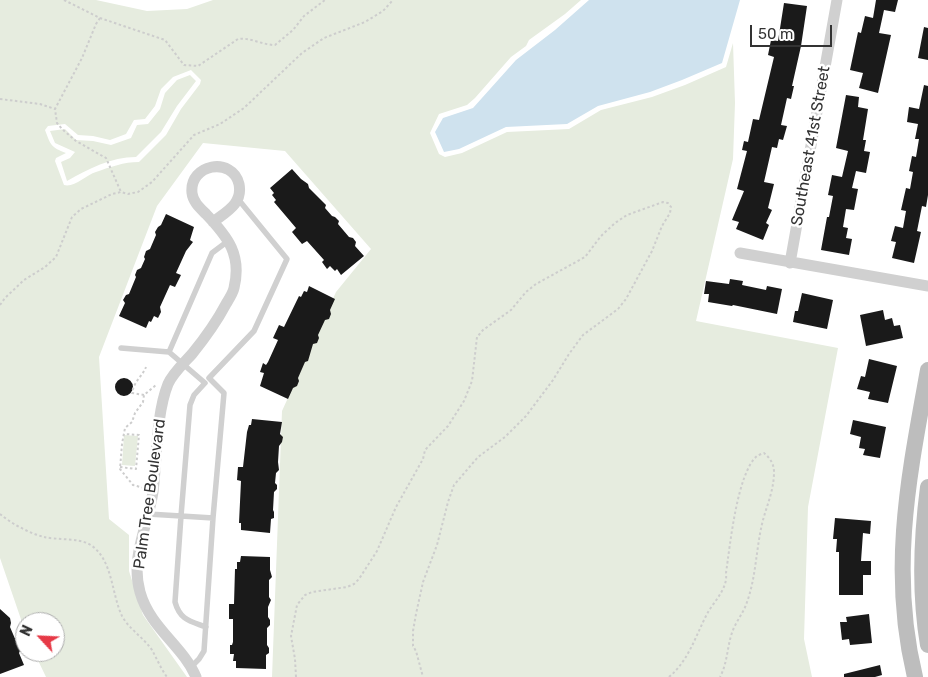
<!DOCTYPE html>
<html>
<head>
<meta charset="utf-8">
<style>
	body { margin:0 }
	#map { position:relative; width:928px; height:677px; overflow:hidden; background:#fff; font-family:Rubik,sans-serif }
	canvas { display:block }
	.north { position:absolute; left:15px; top:612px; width:50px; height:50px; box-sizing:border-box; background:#fff; border:1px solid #adadad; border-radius:50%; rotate:295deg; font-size:14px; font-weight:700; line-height:20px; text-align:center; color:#333 }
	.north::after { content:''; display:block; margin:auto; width:18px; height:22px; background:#e63946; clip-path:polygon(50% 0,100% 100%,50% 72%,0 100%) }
	.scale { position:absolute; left:750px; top:25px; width:82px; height:22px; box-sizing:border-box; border:2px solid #333; border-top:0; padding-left:6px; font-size:15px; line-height:18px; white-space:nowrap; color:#333; -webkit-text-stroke:4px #fff; paint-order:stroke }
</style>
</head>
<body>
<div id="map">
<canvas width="928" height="677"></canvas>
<div class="north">N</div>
<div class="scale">50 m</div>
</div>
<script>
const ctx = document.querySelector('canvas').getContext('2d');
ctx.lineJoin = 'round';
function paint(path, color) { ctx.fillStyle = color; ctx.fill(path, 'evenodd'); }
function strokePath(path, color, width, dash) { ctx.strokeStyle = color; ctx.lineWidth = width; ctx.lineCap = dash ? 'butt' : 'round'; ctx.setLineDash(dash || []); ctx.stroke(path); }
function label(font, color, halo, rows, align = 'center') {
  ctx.font = font + ' Rubik,sans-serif'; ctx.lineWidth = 5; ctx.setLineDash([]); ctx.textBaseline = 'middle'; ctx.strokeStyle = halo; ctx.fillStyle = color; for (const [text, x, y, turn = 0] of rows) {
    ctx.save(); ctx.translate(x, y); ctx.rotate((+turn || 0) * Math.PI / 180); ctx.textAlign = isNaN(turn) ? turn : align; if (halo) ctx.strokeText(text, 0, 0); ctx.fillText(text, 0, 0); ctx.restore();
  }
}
const green = new Path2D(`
	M0,0h96l51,11 40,-2 26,-9h368l-16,14 -36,26 -3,6 -15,11 -36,41 -8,7 -28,9 -9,19 9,21 6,3 17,-4 45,-21 62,-3 32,-19 51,-13 33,-12 41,-18 7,-24 2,60 -2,56 -37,162 142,27 -30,159 -4,132 8,38h-540l10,-266 54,-119 35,-43 -86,-98 -82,-8 -46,63 -58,151 10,162 20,16v36l14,44 44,62h-141l-12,-25h21v-30h-30v9l-25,-73zM191,70l10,10 -1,4 -19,25 -15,26 -27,27c-15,0 -29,5 -43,10 -10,3 -22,16 -32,13l-9,-24 1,-3 10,-5c-15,-6 -15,-7 -21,-23l3,-4 17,-2 13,11 15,1 17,4 16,-6 8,-14 11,-1 10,-13 6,-17 12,-12z
	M190,75l6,6 -19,25 -16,26 -25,25c-25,0 -48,12 -69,24l-6,-19 9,-4 5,-6 -20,-9 -5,-12 15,-2 11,11 17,1 18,4 20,-7 6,-13 11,-1 12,-15 5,-16 12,-13z
	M124,435l14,1 -3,30 -13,-1z`);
const water = new Path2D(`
	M589,0h151l-18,63 -40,17 -32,12 -52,14 -31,18 -61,3 -47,22 -15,3 -9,-20 8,-14 30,-10 43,-48 39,-30z`);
const building = new Path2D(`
	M876,0h22l-3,12 -11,-2 -5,23 12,2 -13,58 -19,-5 4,-15 -13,-3 8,-38 3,1 4,-17 8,2z
	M784,3l23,3 -6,40 -9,40h2l-3,13 -4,-1 -6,27 6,1 -4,14 -4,-1 -2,9 -5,-1 -8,35 10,2 -6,24 4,2 -6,13 3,2 -6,15 -27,-11 3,-7 -7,-2 12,-29 -7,-2 10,-38 -5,-1 2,-9 4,1 5,-23 6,1 15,-63 -6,-2 3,-15 7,1z
	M924,27l4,1v32l-10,-2z
	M924,85l4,1v109l-2,12 -4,-1 -5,25 4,1 -7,31 -22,-5 4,-16 -5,-1 4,-15 8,2 3,-17 -5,-1 5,-22 4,1 3,-17 -4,-1 3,-15 4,1 3,-18h-4l3,-15 -11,-2 2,-15 10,2z
	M846,95l13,2 -1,10 10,2 -5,31h3l-2,11 6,1 -4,21 -10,-2 -4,17 6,1 -4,21 -8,-1 -3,18 5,1 -2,10 6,1 -3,16 -28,-5 6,-33h2l4,-21 -5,-1 4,-20 10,2 6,-26 -12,-3z
	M292,169l9,10 7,5 1,4 17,17 -1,3 7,8 3,1 4,4 -1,3 11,13 4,1 3,4 -1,4 9,10 -23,19 -4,-6 -2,2 -5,-5 -3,3 -5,-7 2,-2 -17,-19 -5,3 -10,-12 4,-4 -22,-26 2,-2 -4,-5 2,-2 -4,-5z
	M166,214l28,13 -4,13 3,2 -7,9 -10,22 5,2 -6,12 -5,-2 -10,22 1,5 -3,6 -4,-2 -3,6 -2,-1 -3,7 -27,-12 6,-13 -2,-3 3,-5 3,-1 7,-17 -1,-2 2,-5 4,-2 4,-9 -1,-2 2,-6 4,-2 6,-14 -1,-3 3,-5 3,-2z
	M730,279l13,2 -1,4 24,5 1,-4 15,3 -5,25 -44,-9 -1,1 -24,-4 1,-8h-5l2,-13 23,3z
	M309,286l26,13 -5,11 1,4 -2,5 -4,1 -7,15 1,3 -2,5 -4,1 -5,17 -3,1 -7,16 1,3 -2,5 -4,2 -5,11 -28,-13 4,-13 -4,-1 3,-9 3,2 2,-3 10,-22 -5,-2 6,-13 5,2 15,-31 2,1 3,-6 3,1z
	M802,293l31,7 -6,29 -34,-7 2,-11h3z
	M883,310l2,10 7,-2 2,8 6,-1 3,13 -37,8 -6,-31z
	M869,359l28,7 -9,37 -20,-4 2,-7 -13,-3 4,-13 4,1z
	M115 387a9 9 0 1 1 18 0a9 9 0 1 1-18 0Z
	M252,419l30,3 -2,12 3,3 -1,5 -3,4 -1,16 1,8 -3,3 -1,10 2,2v4l-3,3 -1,18 1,2v6l-3,1 -1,14 -29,-3v-7h-2l2,-42 -4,-1 1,-13h5l4,-35 2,-7h2z
	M853,420l33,7 -6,31 -17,-3 2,-6 -6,-1 2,-11 -11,-3z
	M835,518l36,3 -1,13 -7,-1 -2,28h10v14h-8v20h-24v-43h-3l1,-13h-4z
	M241,556l29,1v13l2,7 -3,3v17l2,3 -3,7v10l2,3v5l-3,3v17l2,3v5l-3,2v14l-30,-1v-7h-3l1,-7h-4v-9h2l1,-3v-23h-4v-15h5l1,-35h2v-7h3z
	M0,609l10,9 1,5 -1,4 6,14 3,3 2,5 -2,4 5,12 -24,9z
	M869,614l3,29 -22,2 -1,-6 -7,1 -2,-18h7l-1,-5z
	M880,665l2,10 -7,2h-31v-3z`);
const path = new Path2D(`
	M64,0l36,18 65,22 19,25 14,1 40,-27c12,-2 24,6 37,6l18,-15 11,-14 21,-16
	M100,18l-4,6 -14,34 -27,51 2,14 5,6 14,12 30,17 15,34
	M0,99l40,5 15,5
	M0,305l5,-7 19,-18 21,-13 11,-10 16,-40 9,-8 31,-15 9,-2 7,2 10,-2 14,-10 42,-47 26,-11 24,-16 58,-55 22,-15 41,-16 18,-11 10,-11
	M144,395l-12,-2c2,-12 10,-16 14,-26
	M120,467l16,2 3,-34 -14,-1
	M144,488l-11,-3 -13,-16 2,-25 3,-16 7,-6 3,-9 8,-11 1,-7 12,-10
	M0,514c12,10 29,19 44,23 13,3 34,1 45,7 24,14 22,49 33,72 7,13 22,22 30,34 5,9 9,19 15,27
	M296,677l-1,-18 -4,-23 6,-31 8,-10 7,-3 35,-5 7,-3 5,-5 18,-28 19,-44 27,-48 2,-9 23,-24 16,-25 8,-20 5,-44 6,-7 28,-20 15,-18 10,-8 49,-27 16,-21 14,-13 12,-8 36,-13 5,1 3,4 -1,6 -8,13 -10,25 -26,48 -8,10 -35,26 -14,19 -16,26 -27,36 -21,21 -27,20 -24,28 -6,17 -11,43 -14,37 -7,32 -3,17v15l3,5 7,26
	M669,677c20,-17 26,-40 38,-63 7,-13 21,-25 19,-41 4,-27 11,-100 31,-117 0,0 6,-3 7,-3 6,5 10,11 10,19 0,19 -8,35 -12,52 -6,26 -6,53 -15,78 -3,10 -10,18 -14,28 -6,15 -5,32 -13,47`);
const lane = new Path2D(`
	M121,348l48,4
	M148,514l33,2 -6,86c5,18 15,19 31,25
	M213,518l-32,-2 9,-111 4,-10 11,-12 -36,-31 43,-99 16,-12
	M191,667l8,-8 5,-8 9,-133 11,-125 -15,-15 45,-47 33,-72 -49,-60`);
const street = new Path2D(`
	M740,253l188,33
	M790,263l47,-263
	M196,677c-13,-31 -46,-49 -56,-85 -10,-35 8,-66 13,-100 4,-33 3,-78 15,-108 5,-11 16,-21 24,-30 13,-16 24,-31 34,-50 3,-5 7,-11 8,-16 8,-33 -6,-51 -28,-74 -6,-6 -13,-12 -14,-21 -3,-29 40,-37 47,-9 4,20 -13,28 -26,38`);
const secondary = new Path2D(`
	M928,487c-7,54 -9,105 0,158
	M915,677c-26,-107 -6,-202 13,-307`);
const streetNames = [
	["Southeast 41st Street",811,146,-80],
	["Palm Tree Boulevard",150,494,-82]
];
paint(green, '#e6ecdf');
paint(water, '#cfe2ee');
paint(building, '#1a1a1a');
strokePath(path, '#cdcdcd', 2, [2.5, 2.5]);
strokePath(lane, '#d0d0d0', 5.5);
strokePath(street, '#d0d0d0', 11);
strokePath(secondary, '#bdbdbd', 16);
label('16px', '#333', '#fff', streetNames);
</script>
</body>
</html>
